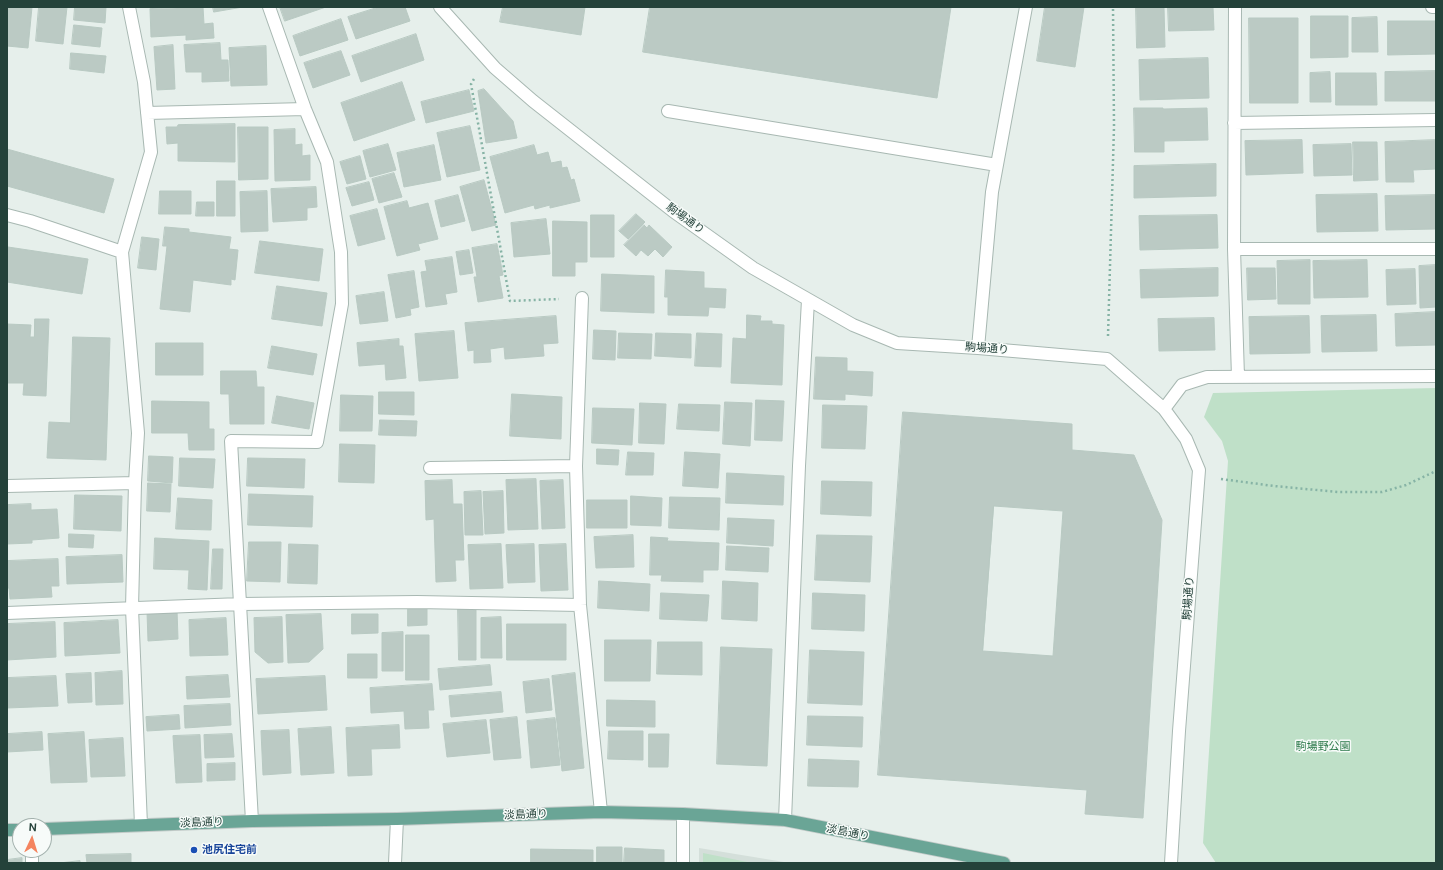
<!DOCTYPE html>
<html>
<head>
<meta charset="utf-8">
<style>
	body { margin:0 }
	#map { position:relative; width:1443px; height:870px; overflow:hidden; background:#e6efeb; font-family:"DM Sans",sans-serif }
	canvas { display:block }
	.frame { position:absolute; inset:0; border:8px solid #24423a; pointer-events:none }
	.north { position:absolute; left:12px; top:818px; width:40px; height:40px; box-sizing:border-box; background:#f7fbf9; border:1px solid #a3b1ad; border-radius:50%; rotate:4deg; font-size:11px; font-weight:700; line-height:16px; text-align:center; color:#24423a }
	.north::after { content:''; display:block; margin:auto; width:14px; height:18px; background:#f4845f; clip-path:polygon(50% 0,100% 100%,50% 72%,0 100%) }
</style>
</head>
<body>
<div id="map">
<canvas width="1443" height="870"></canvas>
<div class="frame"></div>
<div class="north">N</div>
</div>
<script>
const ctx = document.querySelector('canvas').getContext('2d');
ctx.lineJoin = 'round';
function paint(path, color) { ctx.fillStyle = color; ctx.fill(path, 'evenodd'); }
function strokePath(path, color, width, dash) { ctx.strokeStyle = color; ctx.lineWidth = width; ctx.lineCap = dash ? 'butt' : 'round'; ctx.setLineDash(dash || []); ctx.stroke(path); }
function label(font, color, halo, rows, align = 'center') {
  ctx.font = font + ' "DM Sans","Noto Sans JP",sans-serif'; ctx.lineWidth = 3; ctx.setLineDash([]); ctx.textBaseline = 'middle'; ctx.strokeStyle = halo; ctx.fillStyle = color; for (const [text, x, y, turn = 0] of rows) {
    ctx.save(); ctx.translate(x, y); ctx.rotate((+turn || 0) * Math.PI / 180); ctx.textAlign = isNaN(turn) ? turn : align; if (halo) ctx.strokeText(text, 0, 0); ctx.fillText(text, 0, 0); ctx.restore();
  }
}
const built = new Path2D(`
	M699,848l91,15h-91z`);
const green = new Path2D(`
	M1436,388v475h-220l-13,-20 25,-382 -6,-20 -18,-24 9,-24z
	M703,853l49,10h-49z`);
const building = new Path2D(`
	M7,7h25l-4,41 -21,-2z
	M39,7h28l-4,37 -27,-3z
	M75,7h31l-1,16 -31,-3z
	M203,7l1,17 9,-1 1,15 -28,2v-5l-35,2 -1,-28z
	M213,7h30l-29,5z
	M280,7h46l-41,14z
	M379,7h26l5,14 -54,18 -8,-22z
	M503,7h82l-4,28 -81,-13z
	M650,7h301l-14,91 -294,-46z
	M1045,7h39l-9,60 -38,-6z
	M1136,7h28l1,40 -28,1z
	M1168,7h45l1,23 -45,1z
	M1311,16h37v41l-37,1z
	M1377,17l1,35h-26v-34z
	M1249,18h49v85h-48z
	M341,19l7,21 -48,16 -7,-20z
	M1388,21h48v33l-48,1z
	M74,25l28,3 -2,19 -28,-3z
	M416,34l8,26 -63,22 -9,-26z
	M220,43l1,17h7l1,21 -27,1v-10h-16l-2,-27z
	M173,45l2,44 -18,1 -3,-43z
	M266,46l1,39 -36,1 -2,-38z
	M341,51l9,24 -37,13 -9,-25z
	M71,53l35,3 -2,17 -34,-4z
	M1208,58l1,40 -69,2 -1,-40z
	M1436,71v30h-51v-29z
	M1330,72l1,30h-21v-29z
	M1336,73h40l1,32h-41z
	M402,82l13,38 -61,21 -13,-38z
	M484,89l29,32 4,17 -31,5 -8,-52z
	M469,90l5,21 -48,12 -5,-21z
	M1134,108h29v1l44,-1 1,32 -44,1v11h-29z
	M235,124v38l-57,-1v-18l-11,1 -1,-17h11l1,-2z
	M470,126l10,44 -33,7 -10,-44z
	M238,127h30v52l-29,1z
	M295,129v16l7,-1v12l8,-1v25l-35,1 -1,-51z
	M1302,140l1,33 -57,2 -1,-34z
	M1436,140v29l-23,1 1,12h-28l-1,-40z
	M1353,142h24l1,38 -24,1z
	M388,144l8,26 -26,7 -7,-26z
	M1351,144l1,31 -38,1 -1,-31z
	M434,145l7,35 -37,7 -7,-34z
	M534,145l3,10 11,-3 3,11 10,-2 1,7 5,-1 4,13 3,-1 6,22 -30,7v-3l-15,4 -1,-4 -29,8 -15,-56z
	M7,149l107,30 -10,34 -97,-27z
	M360,156l6,23 -19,5 -7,-22z
	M1216,164v32l-82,2v-32z
	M394,173l8,24 -23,6 -7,-24z
	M484,180l12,45 -24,6 -12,-44z
	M217,181h18v35h-18z
	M369,182l5,18 -22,6 -6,-18z
	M316,187l1,20 -10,1v12l-34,2 -2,-33z
	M160,191h31v23h-32z
	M267,191l1,40 -27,1 -1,-40z
	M1377,194l1,37 -61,1 -1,-37z
	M458,195l7,26 -24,6 -6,-26z
	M1436,195v34l-50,1 -1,-34z
	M407,201l2,7 19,-5 10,36 -20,5 2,6 -23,6 -13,-49z
	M197,202h17v14h-18z
	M377,209l8,30 -27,7 -8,-30z
	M636,214l9,8 -17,17 -9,-8z
	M591,215h23v42h-23z
	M1217,215l1,33 -78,2 -1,-34z
	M546,219l4,35 -36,3 -3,-34z
	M553,221l34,1v40h-12v14h-22z
	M644,225l3,3 2,-3 23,22 -9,10 -8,-8 -7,7 -7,-6 -5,6 -12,-11z
	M165,227l24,2v3l42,5 -2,12 9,1 -3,30 -4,-1v6l-38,-5 -3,32 -30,-3 7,-63h-4z
	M142,237l17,2 -3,31 -18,-2z
	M260,241l63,8 -4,32 -64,-8z
	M497,244l6,31 -4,1 4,22 -25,4 -4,-25h3l-5,-29z
	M8,247l80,12 -6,35 -75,-12z
	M469,250l4,23 -13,2 -4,-23z
	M452,257l5,35 -12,2 2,10 -21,3 -5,-35 6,-1 -2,-10z
	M1310,260v44h-32l-1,-43z
	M1367,260l1,37 -54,1 -1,-37z
	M1436,265v42l-16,1 -1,-42z
	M1218,268v28l-77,2 -1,-28z
	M1247,268h28l1,31 -28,1z
	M1415,269l1,35 -29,1 -1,-35z
	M666,270l38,2v16l22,1 -1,19 -16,-1 -1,9 -40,-1v-18h-3z
	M414,271l5,36 -9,2 1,6 -15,3 -8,-43z
	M602,274l52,2v37l-53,-2z
	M277,286l50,7 -5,33 -50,-7z
	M384,292l4,29 -28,3 -4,-28z
	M1436,312v33l-40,1 -1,-32z
	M747,315l14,1 -1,5h12v3l12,1 -2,60 -51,-2 2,-45 13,1z
	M1376,315l1,36 -55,1 -1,-36z
	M556,316l2,27 -15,1 1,12 -39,3 -1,-12 -14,2 1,13 -17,1v-13l-6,1 -3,-28z
	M1309,316l1,37 -60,1 -1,-37z
	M1214,318l1,32 -56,1 -1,-32z
	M35,319h14l-3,77 -23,-1 1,-12h-17v-59l24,1 -1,12h4z
	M594,330l22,1 -1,29 -22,-1z
	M454,331l4,47 -39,3 -4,-47z
	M619,333l33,1 -1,25 -33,-1z
	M656,333l35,1v24l-36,-2z
	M697,333l25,1 -1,33 -26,-1z
	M73,337l37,1 -4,122 -59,-2 2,-36 21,1z
	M399,339v7h4l3,32 -20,2 -1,-16 -26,2 -2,-23z
	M156,343h47v32h-47z
	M272,346l45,8 -4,21 -45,-7z
	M816,357l31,1v13l26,1 -1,24 -27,-2v6l-31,-1z
	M221,371h35l1,16h7v37h-34l-1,-30h-8z
	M379,392h35v23l-35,-1z
	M512,394l50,3 -1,42 -51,-3z
	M341,395l32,1 -1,35h-32z
	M277,396l37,7 -5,26 -37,-6z
	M756,400l28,1 -2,40 -27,-1z
	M152,401l57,1v27h5v21h-25l-1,-17h-36z
	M725,402l27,1 -2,43 -27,-2z
	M640,403l26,1 -2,40 -25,-1z
	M679,404l41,1 -1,26 -42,-2z
	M823,405l44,1 -2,43 -43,-1z
	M593,408l41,1 -2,36 -40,-2z
	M903,412l169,12v26l62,5 28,65 -19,298 -58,-4 2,-24 -209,-15zM994,506l69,5 -10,145 -70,-5z
	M380,420l37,1 -1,15 -37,-1z
	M340,444l35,1 -1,38 -35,-1z
	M597,449l22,1 -1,15 -21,-1z
	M628,452l26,1 -1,22h-27z
	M685,452l35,2 -2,34 -35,-2z
	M149,456l24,1 -1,26 -24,-2z
	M180,458l35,1 -2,29 -34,-2z
	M248,458l57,1 -1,29 -57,-2z
	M727,473l57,3 -1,29 -57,-2z
	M536,479l2,50 -30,1 -2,-50z
	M452,480l1,24h9l2,56h-9l1,21 -20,1 -2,-63 -8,1 -1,-39z
	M563,480l2,48 -23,1 -2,-48z
	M822,481l50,1 -1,34 -50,-2z
	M148,483l23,1 -1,28 -23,-1z
	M481,491l2,44h-18l-1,-43z
	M503,491l1,42 -19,1 -2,-42z
	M249,494l64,2 -1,31 -64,-2z
	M75,495l47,1 -1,35 -47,-2z
	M631,496l31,2 -1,28 -30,-1z
	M670,497l50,1 -1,32 -50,-2z
	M178,498l34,2 -1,30 -35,-1z
	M587,500h40v28h-40z
	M31,504v6l26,-1 2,29 -27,2v3l-25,1v-39z
	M728,518l46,2 -1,26 -46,-3z
	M69,534l25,1 -1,13 -24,-1z
	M633,535l1,32 -38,1 -2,-31z
	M817,535l55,1 -2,46 -55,-2z
	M651,537l17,1 -1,3 52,2 -1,27h-15v12l-42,-1 1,-6h-12z
	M155,538l54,3 -2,49 -19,-1 1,-19 -35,-1z
	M249,542h32l-1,40 -33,-1z
	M289,544l29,1 -1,39 -29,-1z
	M501,544l2,44 -33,1 -2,-44z
	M534,544l1,38 -27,1 -2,-38z
	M566,544l2,46 -27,1 -2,-46z
	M727,546l42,2 -1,24 -42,-2z
	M213,549h10l-1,40h-11z
	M122,555l1,27 -56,2 -1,-27z
	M58,559l1,27h-8l1,11 -42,2 -1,-11h-2v-27z
	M599,581l51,3 -1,27 -51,-3z
	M723,581l35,2 -1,38 -35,-2z
	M661,593l48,2 -2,26 -47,-2z
	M813,593l52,2 -1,36 -52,-2z
	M408,607h19v18l-19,1z
	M458,609h18v51h-17z
	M177,610l1,29 -30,2 -1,-29z
	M321,614l2,35 -14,13 -21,1 -2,-48z
	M352,614h26v19l-26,1z
	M282,617l1,45 -15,1 -13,-11 -1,-34z
	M501,617l1,41h-21v-40z
	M226,618l2,37 -38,1 -1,-36z
	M118,620l2,33 -55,3 -1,-33z
	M55,622l1,35 -49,3v-36z
	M507,624h59v36h-59z
	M403,632v39h-21v-38z
	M406,635h23v45h-23z
	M605,640h46l-1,41h-45z
	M658,642h44v33l-45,-1z
	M721,647l51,2 -5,117 -50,-2z
	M810,650l54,2 -2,53 -54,-2z
	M348,654h29v24h-29z
	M490,665l2,20 -52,5 -2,-21z
	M122,671l1,33 -27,1 -1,-32z
	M91,673l1,29 -24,1 -2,-29z
	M575,673l9,95 -22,3 -10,-95z
	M228,675l2,22 -43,2 -1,-22z
	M56,676l2,30 -51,2v-30z
	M325,676l2,34 -69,4 -2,-35z
	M549,679l3,31 -26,3 -3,-31z
	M432,684l2,26h-6l1,18 -24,1 -1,-18 -33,2 -1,-25z
	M501,692l2,20 -52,5 -2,-21z
	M607,700l48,1v26l-48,-1z
	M230,704l1,21 -46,3 -1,-22z
	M179,715l1,14 -33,2 -1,-14z
	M808,716l55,1 -1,30 -55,-2z
	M517,717l4,41 -27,2 -4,-40z
	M555,718l5,47 -29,3 -4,-47z
	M486,720l4,33 -43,4 -4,-33z
	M399,725l1,23 -29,1 1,26 -24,1 -2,-48z
	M331,727l3,46 -33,2 -3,-46z
	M289,730l2,43 -28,2 -2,-44z
	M609,731h34v29l-35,-1z
	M42,732l1,18 -36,2v-18z
	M84,732l3,50 -36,1 -3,-49z
	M232,734l2,23 -29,1 -1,-23z
	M649,734h20l-1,33h-19z
	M200,735l2,47 -26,1 -3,-47z
	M123,738l2,38 -34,1 -2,-37z
	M809,759l50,2 -1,26 -50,-1z
	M235,763v17l-28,1v-17z
	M597,847h25v16h-25z
	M625,848l39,2v13h-40z
	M531,849l62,1v13h-62z
	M131,854v9h-44l-1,-8z
	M22,858v5h-15v-3z
	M80,861v2h-20z`);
const path = new Path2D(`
	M474,79l-3,5 39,217 49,-2
	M1108,336l6,-209 -1,-120
	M1221,479l53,7 64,6h44l24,-7 30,-14`);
const minor = new Path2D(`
	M129,7l15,75 7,70 -29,100 16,181 -3,50 -3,125 9,217
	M440,7l55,61 38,33 140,110 80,57 100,57 44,18 81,5 129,11 57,50 22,30 13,31 -20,261 -8,132
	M1235,7l-1,242 4,128
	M1432,7h4
	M668,111l329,54
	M147,113l158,-4
	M1234,123l202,-3
	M7,215l23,6 92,31
	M1234,249h202
	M582,298l-6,168 4,139 21,207
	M978,348l14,-156 34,-185
	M1164,409l18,-24 25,-8 229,-1
	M430,468l146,-2
	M7,486l128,-3
	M7,613l234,-9 176,-2 163,3
	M785,820l14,-354 9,-166
	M252,821l-21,-380 86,1 25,-138 -1,-52 -14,-90 -22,-53 -36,-102
	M32,863v-13
	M395,863l2,-44
	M683,863v-49`);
const major = new Path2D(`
	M44,829l208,-8 145,-2 204,-7 82,2 102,6 219,43
	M7,830h13`);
const markers = [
	[194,850,4,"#1a4fb4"]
];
const streetNames = [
	["駒場通り",685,219,36],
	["駒場通り",987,349,4],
	["駒場通り",1189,598,-86],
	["淡島通り",526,815,-2],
	["淡島通り",202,823,-2],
	["淡島通り",848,833,11]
];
const parkNames = [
	["駒場野公園",1323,747]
];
const transitNames = [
	["池尻住宅前",202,850]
];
paint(built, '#d4dfda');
paint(green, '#bfe0c8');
paint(building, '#bbcac4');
strokePath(building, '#b8c9c2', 1);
strokePath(minor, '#a8b8b2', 14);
strokePath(major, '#c2cac8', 14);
strokePath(path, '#86b3a5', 2.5, [2, 3]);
strokePath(minor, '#fff', 12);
strokePath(major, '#6aa596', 12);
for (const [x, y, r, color] of markers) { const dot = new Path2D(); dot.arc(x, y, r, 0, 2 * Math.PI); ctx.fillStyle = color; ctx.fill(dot); strokePath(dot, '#f7fbf9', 1.5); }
label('11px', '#24423a', '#f7fbf9', streetNames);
label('11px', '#2d7a4b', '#f7fbf9', parkNames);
label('bold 11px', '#164399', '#f7fbf9', transitNames, 'left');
</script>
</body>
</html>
